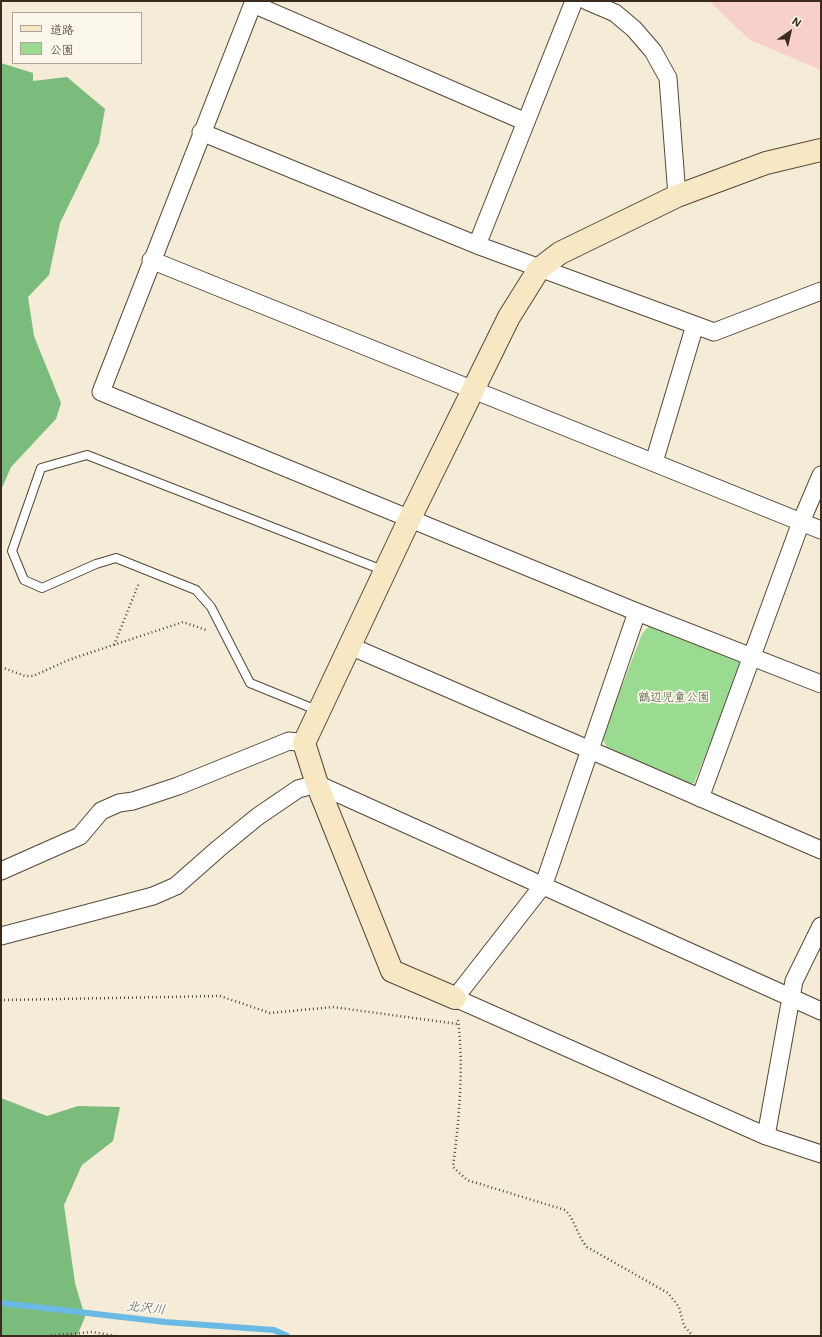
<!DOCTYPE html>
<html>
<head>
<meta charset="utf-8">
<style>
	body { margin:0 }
	#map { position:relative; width:822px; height:1337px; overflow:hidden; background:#f4ecd6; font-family:Mali,"Klee One",sans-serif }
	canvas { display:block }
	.frame { position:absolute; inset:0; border:2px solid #3b2a1e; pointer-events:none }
	.legend { position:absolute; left:12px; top:12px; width:130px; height:52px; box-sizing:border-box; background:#fbf7ec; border:1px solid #aea59a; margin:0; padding:5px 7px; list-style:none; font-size:12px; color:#3b2a1e }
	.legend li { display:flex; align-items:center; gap:8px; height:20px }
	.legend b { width:20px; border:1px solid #aea59a }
	.north { position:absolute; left:770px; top:12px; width:40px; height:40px; -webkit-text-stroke:3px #fbf7ec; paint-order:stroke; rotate:34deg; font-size:11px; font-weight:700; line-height:16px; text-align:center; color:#3b2a1e }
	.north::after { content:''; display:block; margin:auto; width:14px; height:18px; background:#3b2a1e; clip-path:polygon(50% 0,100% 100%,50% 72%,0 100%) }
</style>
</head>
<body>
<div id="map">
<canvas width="822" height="1337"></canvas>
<div class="frame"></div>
<ul class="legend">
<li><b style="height:5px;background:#f7e8c3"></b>道路</li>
<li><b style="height:11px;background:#9adb91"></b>公園</li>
</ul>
<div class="north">N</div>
</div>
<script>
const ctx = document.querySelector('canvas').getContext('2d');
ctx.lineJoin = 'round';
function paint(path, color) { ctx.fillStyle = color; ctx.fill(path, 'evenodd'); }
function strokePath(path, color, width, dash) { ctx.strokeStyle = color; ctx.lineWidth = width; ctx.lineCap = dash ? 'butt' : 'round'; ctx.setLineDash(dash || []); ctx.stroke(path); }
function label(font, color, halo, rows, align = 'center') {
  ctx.font = font + ' Mali,"Klee One",sans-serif'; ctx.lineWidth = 3.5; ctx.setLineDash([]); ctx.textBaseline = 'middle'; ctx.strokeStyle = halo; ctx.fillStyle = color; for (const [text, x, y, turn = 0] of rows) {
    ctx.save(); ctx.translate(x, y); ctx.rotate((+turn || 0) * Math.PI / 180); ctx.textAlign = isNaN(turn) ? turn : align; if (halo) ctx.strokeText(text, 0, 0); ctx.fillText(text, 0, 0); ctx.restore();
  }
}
const built = new Path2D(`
	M709,1h112v69l-71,-30z`);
const green = new Path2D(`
	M649,626l89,33 3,9 -47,115 -7,2 -80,-38 -5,-9 40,-104z`);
const forest = new Path2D(`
	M1,63l32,10v8l34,-4 38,32 -6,34 -39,80 -11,52 -21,22 6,39 27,67 -5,16 -45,48 -10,23z
	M1,1098l46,18 31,-10 42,1 -7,34 -31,24 -18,40 11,78 10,34 -8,19h-76z`);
const stream = new Path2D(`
	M1,1303l164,19 109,8 13,6`);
const path = new Path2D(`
	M114,645l25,-62
	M1,667l24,9h8l38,-17 112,-37 23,8
	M4,1000l216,-4 50,17 63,-6 125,17
	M458,1020c6,46 1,100 -5,147l14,13 98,30c11,11 12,26 22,37l81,46 11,14 5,19 9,10
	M47,1336l45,-4 24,4`);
const lane = new Path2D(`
	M319,711l-69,-28 -39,-76 -15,-17 -80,-32 -20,6 -54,24 -18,-8 -12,-29 29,-83 46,-13 298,116`);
const street = new Path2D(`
	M254,1l-153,391 536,220 184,72
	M587,1l28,12 19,16 19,22 15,27 9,118
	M253,4l273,118
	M201,132l276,113 237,87 107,-41
	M477,245l97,-244
	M151,260l670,270
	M654,462l41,-137
	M637,612l-93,272 -89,114 311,138 55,18
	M350,646l471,204
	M700,798l101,-276 20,-47
	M1,871l79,-35 21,-25 18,-8 14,-2 45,-15 111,-45 15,2
	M1,936l152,-40 23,-10 42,-37 39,-32 41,-28 19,-5 504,227
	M766,1136l28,-155 27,-55`);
const secondary = new Path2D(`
	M455,998l-63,-27 -75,-187 -13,-41 106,-225 99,-201 30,-48 21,-16 117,-57 89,-33 55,-13`);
const parkNames = [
	["鶴辺児童公園",674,697]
];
const waterNames = [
	["北沢川",146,1308,6]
];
paint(built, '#f7d0c9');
paint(green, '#9adb91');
paint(forest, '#7bbb7b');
strokePath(stream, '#6bbae5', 6);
strokePath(lane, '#57473a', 10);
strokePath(street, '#57473a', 19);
strokePath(secondary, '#57473a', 24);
strokePath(path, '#57473a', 2.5, [1, 3]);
strokePath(lane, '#fff', 8);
strokePath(street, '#fff', 17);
strokePath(secondary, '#f7e8c3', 22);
label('12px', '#53563b', '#fbf7ec', parkNames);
label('italic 13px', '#49555a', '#fbf7ec', waterNames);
</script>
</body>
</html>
